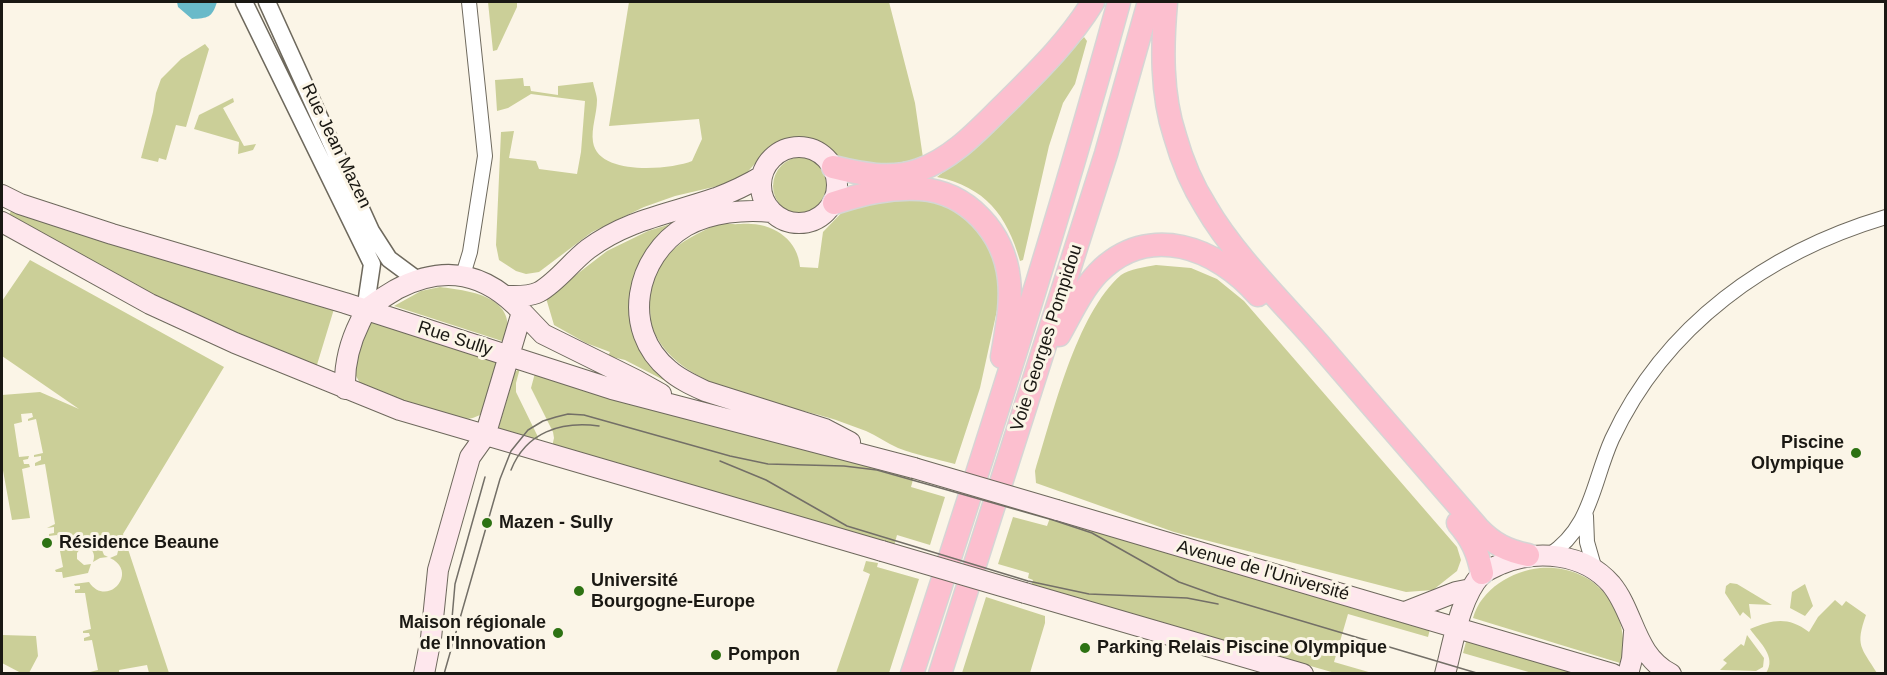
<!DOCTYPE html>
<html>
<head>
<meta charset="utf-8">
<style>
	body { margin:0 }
	#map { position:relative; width:1887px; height:675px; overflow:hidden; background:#fbf5e7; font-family:Helvetica,sans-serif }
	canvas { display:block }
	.frame { position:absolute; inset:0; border:3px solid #1a1813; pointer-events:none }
</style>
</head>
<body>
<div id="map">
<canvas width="1887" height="675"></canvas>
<div class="frame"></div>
</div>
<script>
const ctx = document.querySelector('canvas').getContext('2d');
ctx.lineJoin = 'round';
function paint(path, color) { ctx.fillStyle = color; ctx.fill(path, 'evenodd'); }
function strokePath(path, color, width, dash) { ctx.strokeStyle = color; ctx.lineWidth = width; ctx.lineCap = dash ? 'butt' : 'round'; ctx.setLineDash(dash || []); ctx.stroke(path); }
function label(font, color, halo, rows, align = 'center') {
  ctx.font = font + ' Helvetica,sans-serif'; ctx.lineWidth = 6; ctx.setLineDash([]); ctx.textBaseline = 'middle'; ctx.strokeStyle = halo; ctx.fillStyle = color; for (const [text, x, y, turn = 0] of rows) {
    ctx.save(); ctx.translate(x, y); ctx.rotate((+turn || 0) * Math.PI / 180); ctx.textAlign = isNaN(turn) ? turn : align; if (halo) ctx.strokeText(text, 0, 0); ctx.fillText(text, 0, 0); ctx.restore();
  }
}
const green = new Path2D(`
	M488,2h29v5l-20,43 -4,1z
	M629,2h260l26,101 8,55 -47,9 -38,-8 -17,-15 -14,-7 -18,1 -20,10 -26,29 -21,8 -47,11 -31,11 -52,25 -53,40 -13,2 -10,-3 -17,-11 -3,-15 5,-113 13,-1 -5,27 27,3 3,8 38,5 4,-22 4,-51 -54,-7 -23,14 -11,3 -2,-31 28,-2 1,8h6l1,5 27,4v-9l35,-4c1,6 4,13 4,18 0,14 -6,28 -4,42 5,34 77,28 99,19l10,-22 -3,-20 -90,7z
	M1084,37l3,4 -12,43 -12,19 -14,43 -26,114 -3,1c-13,-46 -35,-74 -83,-84l43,-34z
	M205,44l4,5 -23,78 -10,-2 -10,35 -7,-2 -1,4 -17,-4 12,-46 3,-19 5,-14 20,-20z
	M233,98l1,4 -11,6 21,38 12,-2 -3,6 -15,4 1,-12 -45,-13 5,-14z
	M773 186a29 29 0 1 1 58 0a29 29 0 1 1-58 0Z
	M902,199l30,2 19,7 14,7 25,28 11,49 -21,96 -25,76c-18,-5 -39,-9 -57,-16 -11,-5 -21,-12 -32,-17 -10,-4 -20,-7 -30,-11 -55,-18 -163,-30 -184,-94 -2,-8 -2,-19 -2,-27 1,-44 37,-62 73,-77 11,4 17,1 28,2 25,1 47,17 49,43l18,1 5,-36 26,-27z
	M12,210l115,39 207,60 -18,59 -90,-38 -108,-52 -111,-61z
	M674,223l-16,16 -27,61 50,89 -56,-29 -17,-4 2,-4 -24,-9 -32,-18 -8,-27 61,-47 41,-20z
	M30,260l194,107 -101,167 46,139h-20l-2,-8 -28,5v3h-29v-1l8,-2 -6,-30 -8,1v-3l6,-2 -1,-3h-6v-2l8,-2 -6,-36h-10v-3l5,-1v-3h-5l-1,-2 15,-2c18,27 51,-10 21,-24l7,-3 2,-8 -4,-6h-9l-4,9 2,5 4,2 -8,1 -7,4c5,-13 -9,-20 -16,-9v6l7,6 7,-1 -3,9 -25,5 -1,-6h-6l-1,-2 8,-3 -6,-32 -8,1v-2l5,-1v-6l-7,1 8,-4 -10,-60 -10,2v-3l6,-3v-4l-7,1v-2l9,-2 -7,-34 -8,2v-2l5,-2 -1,-4 -11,1 1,8 -8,2 5,33 10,-1 -1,3 -5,1 1,4h5l1,3 -8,2 8,49 -18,2 -10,-55v-70l38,-3 39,17 -77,-53v-55z
	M1156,265l35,3 26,11 27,22 213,246 4,13 -4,11 -24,19 -27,2 -232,-60 -138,-49 -1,-12c18,-57 41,-157 86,-196 8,-6 25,-8 35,-10z
	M440,287c32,4 80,10 65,55l-111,-36 27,-15z
	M371,320l130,39 -19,55c-6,3 -11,5 -18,5 -27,1 -76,-23 -103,-34l-6,-11 1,-13z
	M520,368l-4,15v9l22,45 -1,6 -39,-13 17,-58z
	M535,373l379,103 -3,11 34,10 -15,48 -33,-10 -3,11 -342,-99 2,-9 -1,-6 -22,-44z
	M1051,515l380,110 -3,12 -80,-23 -14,48 38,11h-37l-304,-87 2,-6 -5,-2 1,-5 -31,-9 15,-47 34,9z
	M866,561l12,2 -1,4 42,12 -30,94h-53l34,-99 -7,-3z
	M1540,568c55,-4 89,40 83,92l-3,3 -147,-45c8,-29 39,-47 67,-50z
	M1730,583l7,1 35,21 -23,-1 2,15 -8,-7 -3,4 -15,-23 1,-7z
	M1805,584l8,22 -8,10 -15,-8 2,-16z
	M986,597l59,19v7l-15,50h-68z
	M1835,600l7,6 4,-5 20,14c-11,31 -5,32 11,58h-111c11,-16 -6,-30 -16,-44 23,-9 37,-13 59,3l9,-15z
	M2,635l34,1 2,20 -9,17h-8l-19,-10z
	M1747,635l17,23 -1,9 -7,4 -36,-1 7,-7 -4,-3 18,-16 3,2z
	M1467,638l125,35h-60l-69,-20z`);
const water = new Path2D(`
	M177,2h40c-5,16 -9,16 -25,17l-14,-12z`);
const minor = new Path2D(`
	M463,275l7,-23 15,-96 -16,-154
	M1586,516l1,26 8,28
	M1548,556c44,-29 44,-72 64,-117 53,-114 156,-187 274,-222`);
const tertiary = new Path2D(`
	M244,2l128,262 -7,47
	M267,2l104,229 18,28 27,20`);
const secondary = new Path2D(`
	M761 185a38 38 0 1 1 76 0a38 38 0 1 1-76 0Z
	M2,195l18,9 92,30 233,69 267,86 302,79
	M772,212c-27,-3 -61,0 -86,14 -51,30 -66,104 -17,144 10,9 23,15 36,21l120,38 25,13
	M2,222l148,82 85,39 165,67 482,141
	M507,296c10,0 22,1 32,-4 18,-10 32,-30 49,-43 41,-30 82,-35 128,-51 16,-6 31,-13 46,-22
	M522,312l21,22 93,46 25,14
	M345,389c-1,-24 4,-45 15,-67 2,-4 4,-9 6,-12 9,-8 21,-15 31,-21 48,-25 89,-16 125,23l-37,124 -15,21 -32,113 -7,68 -7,36
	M1057,510l556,164
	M1025,593l278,81
	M1405,612l51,-20 15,-3
	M1445,674c8,-30 15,-77 36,-99 5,-5 14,-8 20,-11 36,-15 83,-11 110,20 24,29 23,71 60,90
	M1628,674l4,-15 2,-27`);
const trunk = new Path2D(`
	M1166,2c-4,44 -5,92 9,134 7,25 17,49 31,71 27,47 76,95 112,136 53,62 107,124 160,185 15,16 30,23 50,27
	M833,167c28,7 58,13 86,3 35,-12 61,-42 87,-67 32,-32 63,-62 87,-101
	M834,203c28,-9 56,-16 86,-14 48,3 84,44 89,90 3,26 -3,53 -7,78
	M1059,335c12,-21 22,-44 39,-62 51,-52 119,-25 160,22
	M1458,523c14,16 20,30 24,50
	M912,674c73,-223 145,-446 207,-672
	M940,674l166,-520 43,-152`);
const tram = new Path2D(`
	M720,461l46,19 81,46 181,55 61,13 98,4 31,6
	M511,470c15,-38 50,-49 88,-44
	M451,630l4,-46 30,-107
	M444,674l56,-195 11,-28 17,-21 15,-9 13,-4 12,-3 16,1 146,41 38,8 76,2 33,4 176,50 39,13 87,49 39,14 262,78`);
const secondaryBridge = new Path2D(`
	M914,468l143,42
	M882,551l143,42`);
const markers = [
	[1856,453,6,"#2d7213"],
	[487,523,6,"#2d7213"],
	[47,543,6,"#2d7213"],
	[579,591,6,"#2d7213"],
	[558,633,6,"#2d7213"],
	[1085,648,6,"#2d7213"],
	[716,655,6,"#2d7213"]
];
const streetNames = [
	["Rue Jean Mazen",336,146,64],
	["Voie Georges Pompidou",1047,338,-72],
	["Rue Sully",455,339,18],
	["Avenue de l'Université",1263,571,16]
];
const poiNames = [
	["Piscine",1844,443,"right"],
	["Olympique",1844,464,"right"],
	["Mazen - Sully",499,523],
	["Résidence Beaune",59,543],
	["Université",591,581],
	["Bourgogne-Europe",591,602],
	["Maison régionale",546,623,"right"],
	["de l'Innovation",546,644,"right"],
	["Parking Relais Piscine Olympique",1097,648],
	["Pompon",728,655]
];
paint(green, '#cbcf98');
paint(water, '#69bac9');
strokePath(minor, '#6e695d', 16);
strokePath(tertiary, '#6e695d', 19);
strokePath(secondary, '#6e695d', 22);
strokePath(trunk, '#d6d5d5', 25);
strokePath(minor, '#fff', 14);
strokePath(tertiary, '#fff', 16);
strokePath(secondary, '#fee7ed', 20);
strokePath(trunk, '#fcbfcf', 22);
strokePath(tram, '#736f67', 1.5);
strokePath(secondaryBridge, '#6e695d', 22, []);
strokePath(secondaryBridge, '#fee7ed', 20);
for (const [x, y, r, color] of markers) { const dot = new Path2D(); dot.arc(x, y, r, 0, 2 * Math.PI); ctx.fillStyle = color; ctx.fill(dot); strokePath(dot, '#fbf5e7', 2); }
label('18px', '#1a1813', '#fbf5e7', streetNames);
label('bold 18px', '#1a1813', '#fbf5e7', poiNames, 'left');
</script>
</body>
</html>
